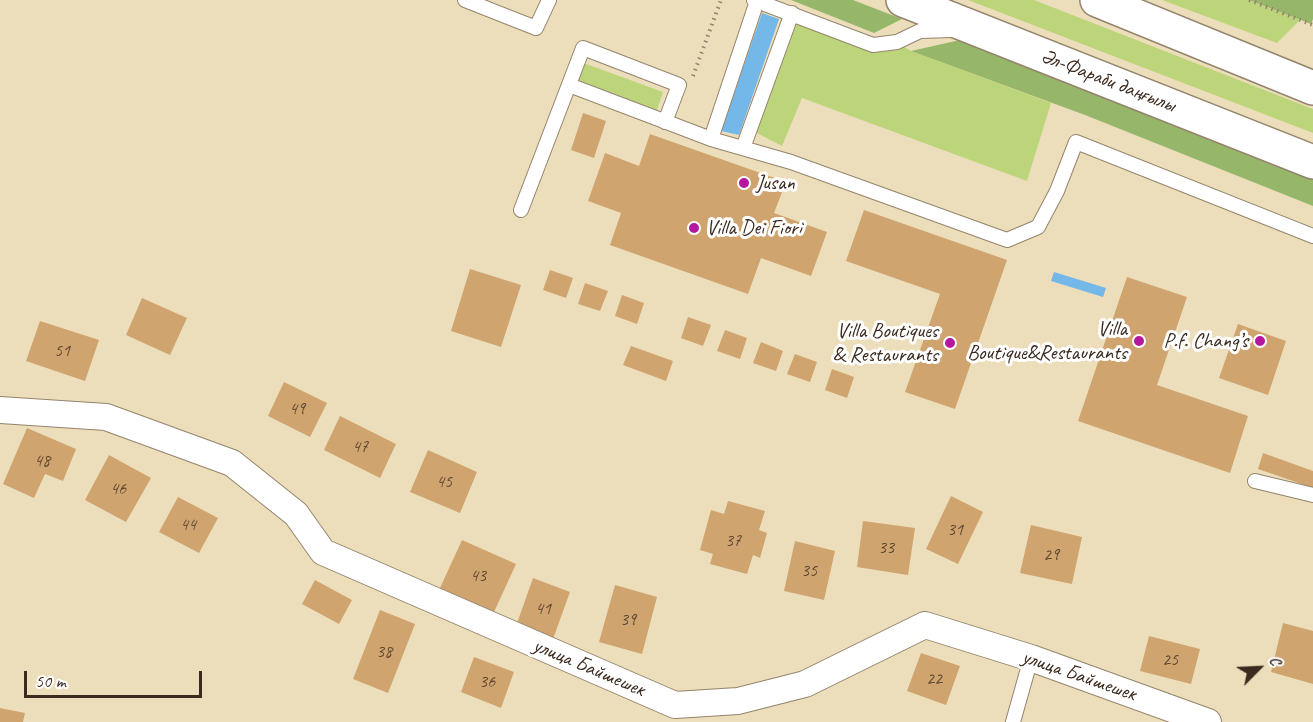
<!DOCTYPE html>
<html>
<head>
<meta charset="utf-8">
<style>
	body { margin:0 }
	#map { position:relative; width:1313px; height:722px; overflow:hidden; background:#eddebb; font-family:Caveat,sans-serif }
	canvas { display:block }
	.north { position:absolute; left:1229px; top:638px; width:60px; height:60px; -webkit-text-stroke:4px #fff; paint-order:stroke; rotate:66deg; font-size:16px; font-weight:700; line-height:24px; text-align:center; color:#3b2a1e }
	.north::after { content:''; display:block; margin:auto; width:21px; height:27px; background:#3b2a1e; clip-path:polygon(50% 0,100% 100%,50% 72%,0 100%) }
	.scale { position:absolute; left:24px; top:671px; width:178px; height:27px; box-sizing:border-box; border:3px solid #3b2a1e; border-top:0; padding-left:8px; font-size:18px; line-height:21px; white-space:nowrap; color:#3b2a1e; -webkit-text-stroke:4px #fff; paint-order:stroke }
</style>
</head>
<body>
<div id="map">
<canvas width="1313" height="722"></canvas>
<div class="north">С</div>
<div class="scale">50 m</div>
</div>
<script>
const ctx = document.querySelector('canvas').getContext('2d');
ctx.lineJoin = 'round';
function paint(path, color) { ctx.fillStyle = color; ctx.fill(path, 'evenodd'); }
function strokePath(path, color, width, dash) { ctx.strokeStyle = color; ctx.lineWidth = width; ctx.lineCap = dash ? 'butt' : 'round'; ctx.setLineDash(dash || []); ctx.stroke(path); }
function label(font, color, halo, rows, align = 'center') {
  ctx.font = font + ' Caveat,sans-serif'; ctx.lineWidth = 6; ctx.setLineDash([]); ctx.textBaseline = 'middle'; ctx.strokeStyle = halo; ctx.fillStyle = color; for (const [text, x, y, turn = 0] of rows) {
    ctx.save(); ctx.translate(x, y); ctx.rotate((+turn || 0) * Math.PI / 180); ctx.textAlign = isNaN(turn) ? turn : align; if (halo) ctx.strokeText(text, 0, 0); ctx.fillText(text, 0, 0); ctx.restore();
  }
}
const green = new Path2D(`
	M968,0h66l279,109v24z
	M1162,0h87l51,20 -23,23z
	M792,13l81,32 24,-3 14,9 140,52 -24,78 -225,-83 -20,48 -33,-17z
	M578,61l85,31 -6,18 -85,-32z`);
const forest = new Path2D(`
	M791,0h62l49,19 -28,14z
	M1249,0h64v19l-2,5z
	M960,40l353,134v32l-228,-91 -174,-64z`);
const water = new Path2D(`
	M762,13l17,6 -40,116 -18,-4z
	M1054,272l52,16 -3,9 -52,-16z`);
const building = new Path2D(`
	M583,113l23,8 -12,37 -23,-8z
	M650,134l136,48 -12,31 53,19 -16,44 -50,-18 -13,36 -138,-49 11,-32 -33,-12 17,-48 34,13z
	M864,210l143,50 -52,149 -50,-17 35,-98 -94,-33z
	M470,269l51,16 -20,62 -50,-16z
	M550,270l23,8 -7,20 -23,-8z
	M1127,277l60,20 -30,88 91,31 -18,57 -152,-52z
	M585,283l23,8 -8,20 -22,-7z
	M622,295l22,8 -7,21 -22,-8z
	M142,298l45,20 -17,37 -44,-20z
	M688,317l23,8 -8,21 -22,-8z
	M40,321l59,19 -14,41 -59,-20z
	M1238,324l48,17 -18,54 -49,-17z
	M725,330l22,8 -7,21 -23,-8z
	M761,342l22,9 -7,20 -23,-8z
	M631,346l42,15 -7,20 -43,-16z
	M795,354l22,8 -7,20 -23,-8z
	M832,369l22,8 -7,21 -22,-8z
	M284,382l43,21 -17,34 -42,-21z
	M340,416l56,28 -16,34 -56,-28z
	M27,428l49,21 -13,32 -18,-7 -11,24 -31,-14z
	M428,450l49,22 -17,41 -50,-21z
	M1263,453l50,18v17l-55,-19z
	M109,455l42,23 -25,44 -41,-22z
	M951,496l32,16 -25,52 -32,-15z
	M178,497l40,21 -19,35 -40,-21z
	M728,501l37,10 -6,19 8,3 -7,25 -7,-3 -6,19 -37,-10 3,-10 -13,-4 11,-40 13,4z
	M863,521l52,7 -7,47 -51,-8z
	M1031,525l51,12 -10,47 -52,-11z
	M462,540l54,24 -22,48 -54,-24z
	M795,541l40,10 -11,49 -40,-9z
	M533,578l37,14 -17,47 -37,-13z
	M315,580l37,20 -13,24 -37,-20z
	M615,585l42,12 -15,57 -43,-12z
	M380,610l35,14 -27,69 -35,-14z
	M1283,623l30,8v53l-42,-12z
	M1149,636l51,13 -9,35 -51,-13z
	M921,653l39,13 -14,39 -39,-14z
	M474,657l40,15 -13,36 -40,-16z
	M0,708l25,5 -2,9h-23z`);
const path = new Path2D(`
	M1249,0l64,25
	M693,76l28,-76`);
const service = new Path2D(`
	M465,0l71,28 13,-28
	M754,0l119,45 24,-3 23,-11 31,-1
	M569,85l108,41 34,13 80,23 216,78 31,-13 19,-36 19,-49 237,94
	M711,139l46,-138
	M743,148l49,-135
	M521,210l62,-162 96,37 -14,37
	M1255,481l58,14
	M1013,722l18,-64`);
const minor = new Path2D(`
	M0,410l106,7 126,46 64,51 27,38 352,153 63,-4 67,-17 120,-59 106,33 177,64`);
const primary = new Path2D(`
	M903,0l410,162
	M1097,0l216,88`);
const markers = [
	[744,183,6,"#b5179e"],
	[694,228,6,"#b5179e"],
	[1139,341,6,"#b5179e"],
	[1260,341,6,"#b5179e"],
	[950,343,6,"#b5179e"]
];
const numberNames = [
	["51",62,351],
	["49",297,409],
	["47",360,447],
	["48",42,461],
	["45",444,482],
	["46",118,489],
	["44",188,525],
	["31",955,530],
	["37",733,541],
	["33",886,548],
	["29",1051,555],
	["35",809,571],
	["43",478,576],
	["41",543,609],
	["39",628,620],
	["38",384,652],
	["25",1170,660],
	["22",934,679],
	["36",487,682]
];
const streetNames = [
	["Әл-Фараби даңғылы",1108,81,21],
	["улица Байшешек",589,668,23],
	["улица Байшешек",1079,676,19]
];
const poiNames = [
	["Jusan",756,183,"left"],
	["Villa Dei Fiori",706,228,"left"],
	["Villa",1127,329],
	["Boutique&Restaurants",1127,353],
	["Villa Boutiques",938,331],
	["& Restaurants",938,355],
	["P.f. Chang’s",1248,341]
];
paint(green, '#bdd57a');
paint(forest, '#96b66a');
paint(water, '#74b7e9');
paint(building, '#cfa46f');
strokePath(service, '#94846c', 16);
strokePath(minor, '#94846c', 28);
strokePath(primary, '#94846c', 36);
strokePath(path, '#94846c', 4, [1.5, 4.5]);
strokePath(service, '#fff', 14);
strokePath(minor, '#fff', 26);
strokePath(primary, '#fff', 33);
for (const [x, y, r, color] of markers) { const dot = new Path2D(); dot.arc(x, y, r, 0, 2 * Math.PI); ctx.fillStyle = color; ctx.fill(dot); strokePath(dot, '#fff', 2); }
label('18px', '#604832', null, numberNames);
label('21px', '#3b2a1e', '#fff', streetNames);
label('21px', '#3b2a1e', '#fff', poiNames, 'right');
</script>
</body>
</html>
